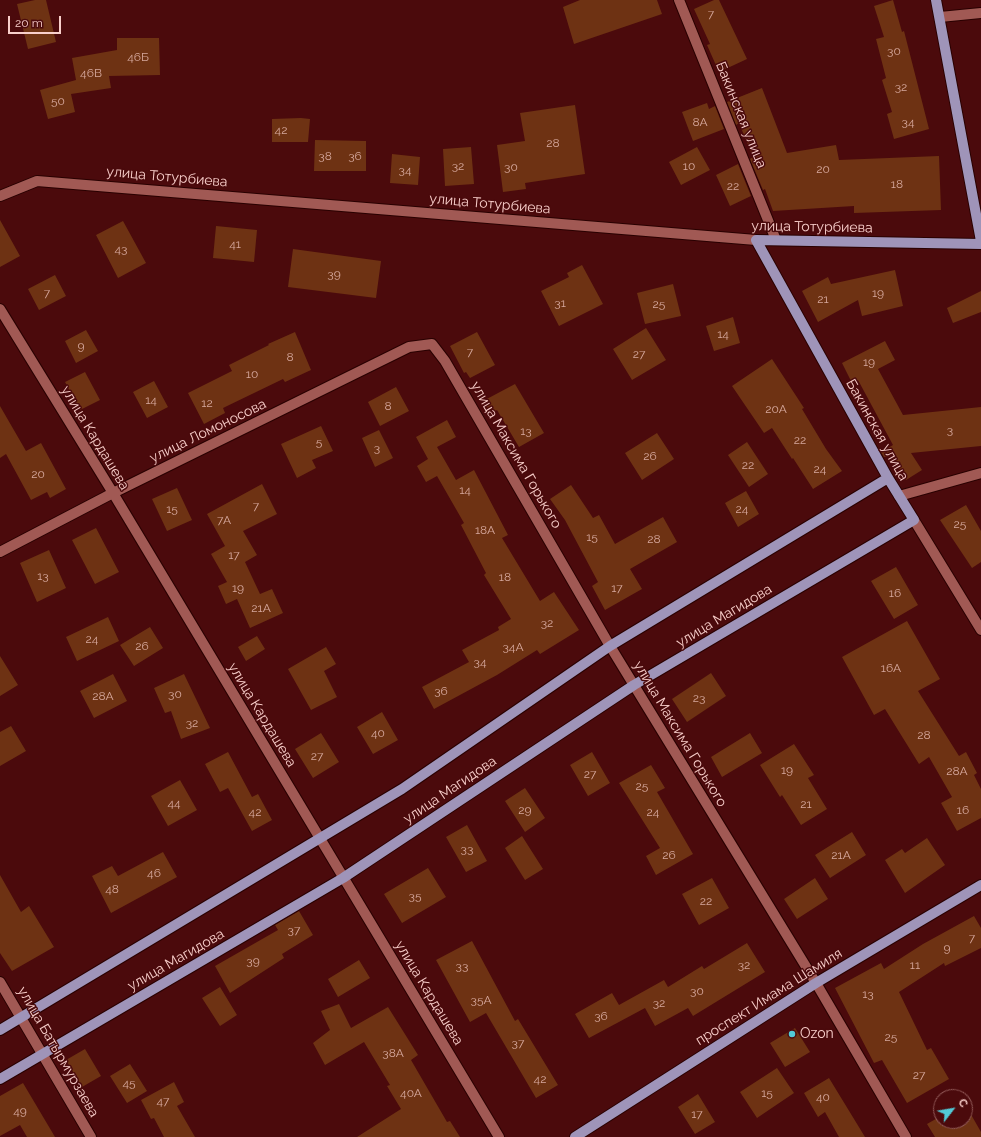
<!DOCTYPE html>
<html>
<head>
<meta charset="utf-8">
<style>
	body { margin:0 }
	#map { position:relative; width:981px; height:1137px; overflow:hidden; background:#4b0a0c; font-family:Raleway,sans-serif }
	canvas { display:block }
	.north { position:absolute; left:933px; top:1089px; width:40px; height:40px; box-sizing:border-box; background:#4b0a0c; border:1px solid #915958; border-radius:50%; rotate:59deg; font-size:11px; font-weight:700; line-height:16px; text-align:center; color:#f9cfcb }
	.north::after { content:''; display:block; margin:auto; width:14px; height:18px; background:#52cbd8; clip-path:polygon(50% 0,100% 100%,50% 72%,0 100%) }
	.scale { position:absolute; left:8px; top:16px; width:53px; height:18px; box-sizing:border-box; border:2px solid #f9cfcb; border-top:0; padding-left:5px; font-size:12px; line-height:14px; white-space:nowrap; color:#f9cfcb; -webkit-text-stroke:3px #4b0a0c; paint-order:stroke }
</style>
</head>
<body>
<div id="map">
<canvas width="981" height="1137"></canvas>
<div class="north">С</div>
<div class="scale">20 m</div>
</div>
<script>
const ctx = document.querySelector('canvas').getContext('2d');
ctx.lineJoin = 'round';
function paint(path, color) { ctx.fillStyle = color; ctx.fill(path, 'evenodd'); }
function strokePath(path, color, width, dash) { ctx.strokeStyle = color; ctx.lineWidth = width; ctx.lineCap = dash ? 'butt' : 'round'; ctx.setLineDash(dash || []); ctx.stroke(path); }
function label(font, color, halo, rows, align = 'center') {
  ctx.font = font + ' Raleway,sans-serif'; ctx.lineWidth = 3; ctx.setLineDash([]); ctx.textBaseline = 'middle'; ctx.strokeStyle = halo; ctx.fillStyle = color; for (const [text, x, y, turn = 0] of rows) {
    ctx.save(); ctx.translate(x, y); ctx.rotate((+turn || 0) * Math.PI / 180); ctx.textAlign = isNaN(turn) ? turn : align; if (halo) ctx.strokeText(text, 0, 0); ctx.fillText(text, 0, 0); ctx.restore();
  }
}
const building = new Path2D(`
	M35,0h11l10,42 -28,7 -11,-45z
	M580,0h77l5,14 -88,30 -11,-37z
	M714,0h5l28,59 -28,13 -12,-27 3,-1 -16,-35z
	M893,0l9,32 2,-1 25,98 -35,10 -7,-25 5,-2 -10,-32 4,-2 -10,-39 8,-2 -10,-31z
	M117,38h42l1,37 -51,1 2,12 -40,6 4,18 -27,7 -8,-29 36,-10 -4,-22 45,-8z
	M762,88l25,65 49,-8 3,15 100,-4 2,54 -87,3v-7l-81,5 -8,-22 -2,1 -13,-31 3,-2 -14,-34 -3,2 -9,-23z
	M707,103l2,6 6,-3 9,23 -31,12 -11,-29z
	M575,105l10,69 -60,9 1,6 -23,3 -6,-47 28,-4 -5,-28z
	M301,118l9,1 -2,23h-36v-23z
	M315,140l51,1v30h-52z
	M471,147l3,37 -29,2 -2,-37z
	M697,147l13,23 -29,15 -12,-23z
	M392,154l28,3 -2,28 -28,-2z
	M738,164l13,32 -21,10 -14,-31z
	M0,220l20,36 -20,11z
	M123,221l23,42 -28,15 -22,-43z
	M216,226l41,4 -3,32 -41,-4z
	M293,249l88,12 -5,37 -88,-11z
	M582,265l21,39 -44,22 -18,-35 28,-14 -2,-4z
	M895,270l8,36 -41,10 -4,-16 -40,22 -16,-31 26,-14 3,7z
	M55,275l11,21 -27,14 -11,-21z
	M673,284l8,32 -36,8 -8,-31z
	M981,291v21l-28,11 -6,-15z
	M733,317l7,26 -26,8 -8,-25z
	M646,328l20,32 -34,20 -19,-31z
	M86,330l12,21 -22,12 -11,-22z
	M295,332l16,38 -26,12 -2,-3 -60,29 2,5 -21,11 -16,-31 44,-22 -3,-6 40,-20 -1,-1z
	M477,332l18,33 -25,13 -4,-6 -2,1 -14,-27z
	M885,341l10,19 -17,9 25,46 78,-8v39l-70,7 11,17 -16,10 -15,-24 -7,1 -3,-5 12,-7 -35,-65 -6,3 -10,-20z
	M772,359l32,49 -2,1 24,40 16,22 -29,18 -20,-31 -1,1 -20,-31 -8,5 -32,-47z
	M85,372l15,28 -20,10 -15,-28z
	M154,381l14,26 -21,11 -14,-26z
	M515,384l29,49 -25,14 -22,-37 -6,4 -8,-13z
	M396,387l13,24 -29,15 -12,-24z
	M0,406l26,45 15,-8 25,46 -16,9 -3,-6 -16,8 -25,-46 -6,4z
	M447,420l9,17 -19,10 19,33 18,-10 34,65 -6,3 38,63 14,-9 25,38 -39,24 -3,-4 -40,25 -63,34 -12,-22 47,-25 -7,-12 37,-20 -1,-3 13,-8 -27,-44 2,-2 -25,-48 3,-2 -27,-47 -11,6 -9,-16 11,-7 -12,-22z
	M321,426l12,25 -21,9 4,8 -19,10 -16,-34z
	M379,430l14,28 -18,9 -13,-29z
	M657,433l17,26 -32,21 -17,-27z
	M747,442l21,32 -19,13 -21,-32z
	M262,484l15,30 -34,17 14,24 -12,7 15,32 12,-5 11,24 -33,15 -13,-29 -11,5 -8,-18 9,-4 -16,-28 14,-8 -18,-32z
	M571,485l22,33 6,-3 16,29 48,-27 14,25 -47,27 12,20 -37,21 -13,-24 6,-4 -33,-62 -15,-21z
	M177,488l15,32 -25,11 -15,-32z
	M746,491l13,23 -21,13 -13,-24z
	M966,505l15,26v31l-9,6 -32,-48z
	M96,528l23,44 -24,12 -23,-44z
	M49,550l17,38 -29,14 -17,-39z
	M896,567l22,38 -24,14 -23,-38z
	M108,617l11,24 -42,20 -11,-24z
	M907,621l33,58 -22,12 41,65 7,-4 11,21 -3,2 7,14v29l-24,13 -16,-28 11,-6 -23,-40 -10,7 -34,-55 -11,6 -32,-58z
	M150,627l13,21 -29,18 -14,-21z
	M257,636l8,13 -19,12 -8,-14z
	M326,647l10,17 -12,7 13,26 -26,13 -23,-41z
	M0,656l18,29 -18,11z
	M711,673l15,23 -39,26 -15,-23z
	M113,674l14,27 -33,17 -14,-27z
	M184,674l26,54 -29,11 -10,-28 -6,2 -11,-25z
	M382,712l16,28 -25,14 -16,-27z
	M11,726l15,25 -26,15v-34z
	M321,733l18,29 -26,16 -18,-29z
	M750,733l12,20 -40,24 -11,-20z
	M794,744l20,31 -6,3 19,31 -26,16 -19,-30 -2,2 -20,-32z
	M228,752l24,45 6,-3 14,26 -20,11 -24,-43 -8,4 -15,-28z
	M592,752l18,31 -22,13 -18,-31z
	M651,765l14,23 -8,4 36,62 -37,21 -10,-19 14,-8 -41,-65z
	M180,780l17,30 -29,16 -17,-30z
	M525,788l20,30 -20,14 -20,-31z
	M467,825l20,36 -21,11 -20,-35z
	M852,832l14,23 -36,23 -15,-23z
	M522,836l21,33 -18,11 -20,-32z
	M927,838l18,27 -40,28 -20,-33 17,-11 3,4z
	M163,852l14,25 -66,36 -19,-37 20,-10 6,10z
	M428,868l18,29 -44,26 -18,-29z
	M0,875l21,37 8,-6 25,41 -42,24 -12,-18z
	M712,878l17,30 -30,17 -17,-31z
	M815,878l13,21 -31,20 -13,-20z
	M299,911l14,24 -31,19 2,4 -54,35 -15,-27 63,-36 -3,-5z
	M974,916l7,12v20l-36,18 -1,-3 -45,29 28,58 4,-2 18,31 -42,24 -25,-43 -8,3 -39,-75 46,-25 3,6 39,-25z
	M472,941l43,80 3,-2 40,66 -22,13 -50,-85 -16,9 -34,-62z
	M747,943l18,29 -72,44 -5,-8 -33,18 -10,-18 -56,30 -14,-24 37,-21 7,12 45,-25 4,7 34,-21 2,3z
	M359,960l11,18 -32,19 -10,-18z
	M220,987l17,28 -17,11 -18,-28z
	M339,1004l12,24 37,-21 30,48 -7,5 36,62 3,-1 10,16h-103l44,-28 -14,-23 3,-1 -26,-43 -39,23 -12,-22 17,-13 -9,-19z
	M795,1028l15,24 -25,15 -15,-24z
	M85,1049l16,27 -19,11 -16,-27z
	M130,1064l17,27 -20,12 -17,-27z
	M777,1068l17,25 -37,25 -17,-26z
	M829,1078l36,59h-26l-14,-25 -7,5 -14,-24z
	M174,1082l10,20 -7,4 18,31h-31l-10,-19 -3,1 -10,-19z
	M23,1083l32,54h-28l-7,-12 -20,11v-40z
	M698,1094l17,28 -20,12 -17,-27z
	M965,1104l16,28v5h-46l-8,-13 14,-8v5h24z`);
const minor = new Path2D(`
	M679,0l97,240
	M940,17l41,-4
	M0,196l37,-15 719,59
	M0,309l113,184 386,644
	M899,496l82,-23
	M914,520l67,110
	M0,552l113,-59 296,-146 23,-3 13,17 165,285 206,337 90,154
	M0,982l91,155`);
const major = new Path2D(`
	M936,0l45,241
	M0,1030l402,-241 208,-143 278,-168
	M0,1079l343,-201 291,-193 280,-165 -26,-42 -132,-238 225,4
	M575,1137l241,-154 165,-98`);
const markers = [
	[792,1034,4,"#52cbd8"]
];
const numberNames = [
	["7",711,14],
	["30",894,51],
	["46Б",138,57],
	["46В",91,73],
	["32",901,87],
	["50",58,101],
	["8А",700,122],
	["34",908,122],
	["42",281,130],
	["28",553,143],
	["38",325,156],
	["36",355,156],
	["32",458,166],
	["10",689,166],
	["30",511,167],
	["20",823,169],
	["34",405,170],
	["18",897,184],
	["22",733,186],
	["41",235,244],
	["43",121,249],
	["39",334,274],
	["7",47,293],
	["19",878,293],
	["21",823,299],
	["31",560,303],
	["25",659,304],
	["14",723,334],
	["9",81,346],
	["7",470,352],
	["27",639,354],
	["8",290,357],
	["19",869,362],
	["10",252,374],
	["14",151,400],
	["12",207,403],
	["8",388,406],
	["20А",776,409],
	["3",950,430],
	["13",526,431],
	["22",800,440],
	["5",319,442],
	["3",377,448],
	["26",650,456],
	["22",748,465],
	["24",820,469],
	["20",38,474],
	["14",465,490],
	["7",256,506],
	["15",172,509],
	["24",742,509],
	["7А",224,520],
	["25",960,524],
	["18А",485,530],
	["15",592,537],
	["28",654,539],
	["17",234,555],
	["13",43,576],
	["18",505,577],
	["19",238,588],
	["17",617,588],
	["16",895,593],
	["21А",261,608],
	["32",547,623],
	["24",92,639],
	["26",142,646],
	["34А",513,647],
	["34",480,662],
	["16А",891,668],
	["36",441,691],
	["30",175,694],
	["28А",103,696],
	["23",699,698],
	["32",192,723],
	["40",378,733],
	["28",924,735],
	["27",317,756],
	["19",787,770],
	["28А",957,771],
	["27",590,774],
	["25",642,786],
	["44",174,803],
	["21",806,804],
	["29",525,810],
	["16",963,810],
	["42",255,812],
	["24",653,812],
	["33",467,849],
	["26",669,855],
	["21А",841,855],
	["46",154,873],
	["48",112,889],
	["35",415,896],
	["22",706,901],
	["37",294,930],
	["7",972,938],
	["9",947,948],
	["39",253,961],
	["32",744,965],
	["11",915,965],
	["33",462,966],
	["30",697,991],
	["13",868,994],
	["35А",481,1000],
	["32",659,1003],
	["36",601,1016],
	["25",891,1037],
	["37",518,1043],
	["38А",393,1053],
	["27",919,1075],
	["42",540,1079],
	["45",129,1083],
	["40А",411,1093],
	["15",767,1093],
	["40",823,1097],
	["47",163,1101],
	["49",20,1111],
	["17",697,1114]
];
const streetNames = [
	["Бакинская улица",741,115,68],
	["улица Тотурбиева",167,177,5],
	["улица Тотурбиева",490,204,5],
	["улица Тотурбиева",812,227,1],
	["Бакинская улица",877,430,61],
	["улица Ломоносова",208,431,-26],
	["улица Кардашева",95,438,59],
	["улица Максима Горького",516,455,60],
	["улица Магидова",724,616,-31],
	["улица Кардашева",262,715,59],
	["улица Максима Горького",680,734,59],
	["улица Магидова",450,790,-34],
	["улица Магидова",176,960,-30],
	["улица Кардашева",429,993,59],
	["проспект Имама Шамиля",769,997,-32],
	["улица Батырмурзаева",58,1052,60]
];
const poiNames = [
	["Ozon",800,1034]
];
paint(building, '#6e3213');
strokePath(minor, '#290001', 12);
strokePath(major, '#290001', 12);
strokePath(minor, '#a15954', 10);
strokePath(major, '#9f94b9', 10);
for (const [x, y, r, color] of markers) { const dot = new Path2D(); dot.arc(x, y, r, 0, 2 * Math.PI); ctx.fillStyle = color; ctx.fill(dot); strokePath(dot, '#4b0a0c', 1.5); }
label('12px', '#d6a89d', null, numberNames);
label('14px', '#f9cfcb', '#4b0a0c', streetNames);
label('14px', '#f9cfcb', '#4b0a0c', poiNames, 'left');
</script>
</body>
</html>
